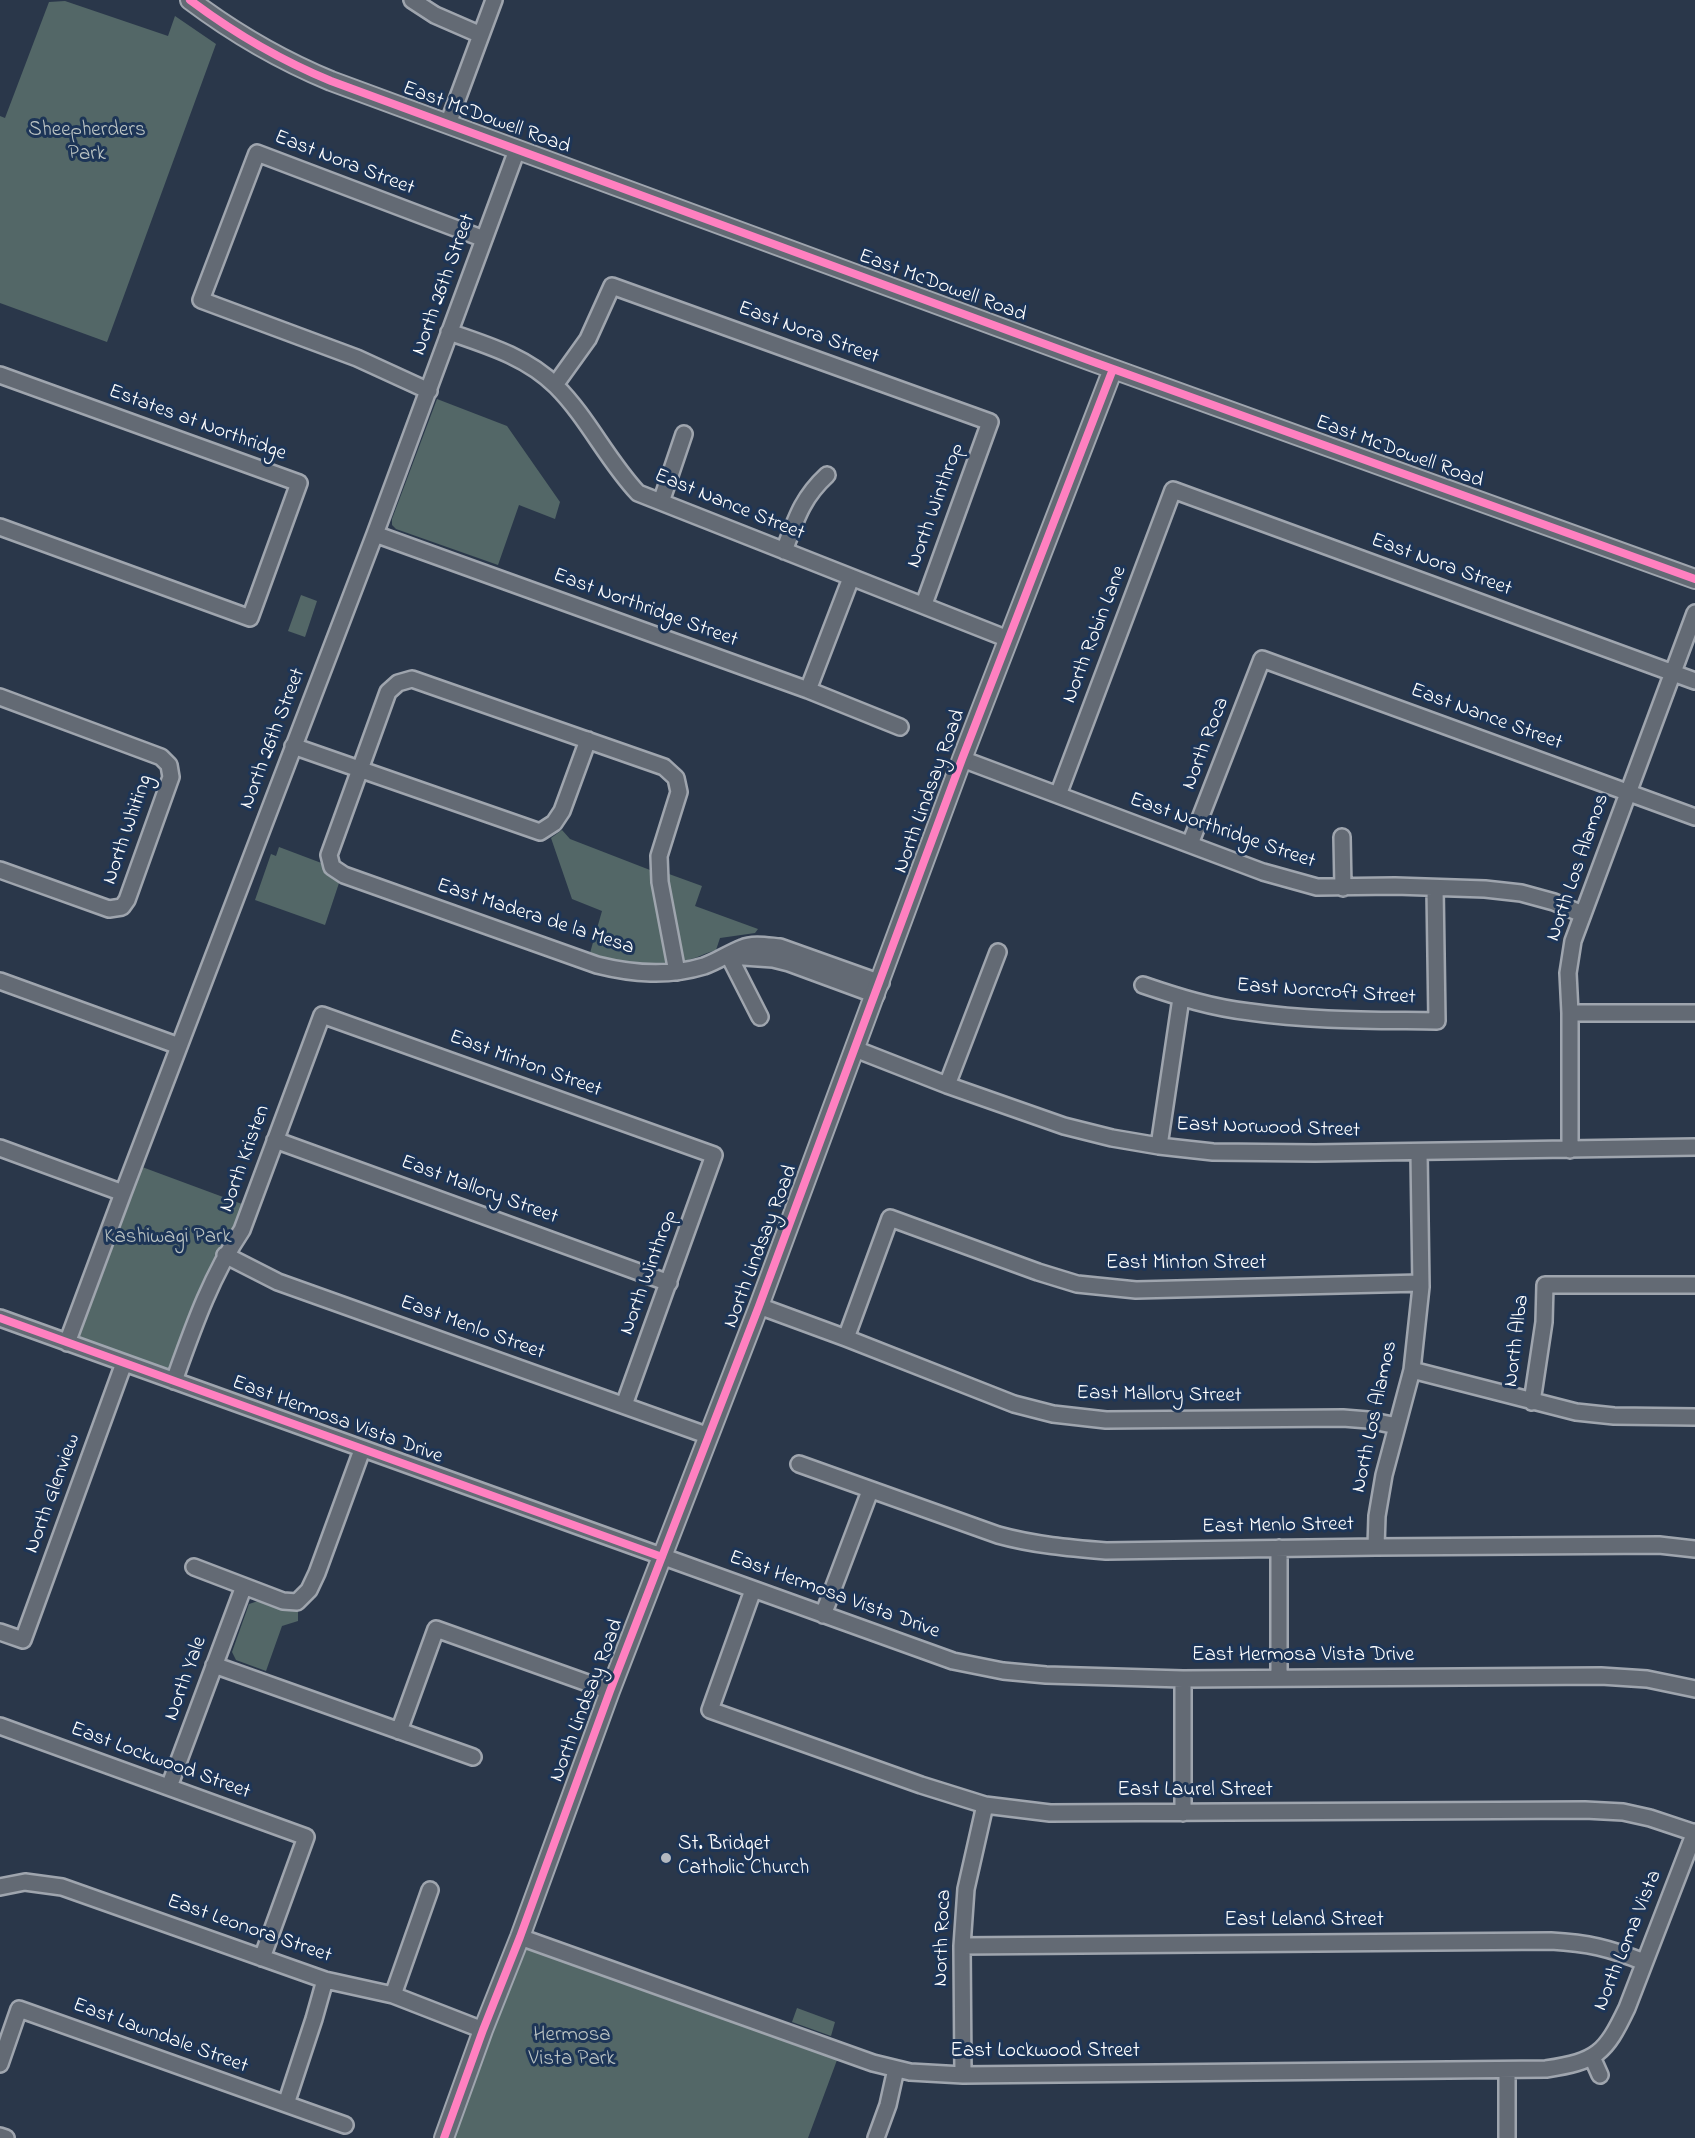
<!DOCTYPE html>
<html>
<head>
<meta charset="utf-8">
<style>
	body { margin:0 }
	canvas { display:block; background:#2a374a }
</style>
</head>
<body>
<canvas width="1695" height="2138"></canvas>
<script>
const ctx = document.querySelector('canvas').getContext('2d');
ctx.lineJoin = 'round';
function paint(path, color) { ctx.fillStyle = color; ctx.fill(path, 'evenodd'); }
function strokePath(path, color, width, dash) { ctx.strokeStyle = color; ctx.lineWidth = width; ctx.lineCap = dash ? 'butt' : 'round'; ctx.setLineDash(dash || []); ctx.stroke(path); }
function label(font, color, halo, rows, align = 'center') {
  ctx.font = font + ' "Indie Flower",sans-serif'; ctx.lineWidth = 6; ctx.setLineDash([]); ctx.textBaseline = 'middle'; ctx.strokeStyle = halo; ctx.fillStyle = color; for (const [text, x, y, turn = 0] of rows) {
    ctx.save(); ctx.translate(x, y); ctx.rotate((+turn || 0) * Math.PI / 180); ctx.textAlign = isNaN(turn) ? turn : align; if (halo) ctx.strokeText(text, 0, 0); ctx.fillText(text, 0, 0); ctx.restore();
  }
}
const green = new Path2D(`
	M65,1l103,35 7,-20 41,28 -109,298 -107,-39v-187l5,2 44,-116z
	M437,399l70,27 53,76 -5,17 -36,-14 -21,60 -102,-36 -4,-4v-6z
	M301,595l16,6 -12,36 -17,-6z
	M562,830l8,9 80,31 19,4 33,12 -7,20 63,23 -3,4 -35,5 -4,12c-11,3 -21,9 -32,11 -32,7 -64,3 -94,-8l12,-42 -30,-12 -21,-61z
	M279,847l45,17 5,11 10,8 -14,42 -70,-25 16,-46 5,2z
	M134,1164l116,43 -76,174 -107,-38z
	M258,1601l23,8 17,-1v13l-16,5 -16,45 -30,-11 -4,-8 17,-48z
	M520,1937l320,115 -32,86h-364z
	M797,2008l38,14 -4,14 -39,-14z`);
const minor = new Path2D(`
	M412,0l23,15 46,20
	M448,124l46,-124
	M449,332c38,13 78,25 107,54 32,32 51,74 82,107l370,146
	M0,375l299,108 -49,135 -250,-91
	M555,385l33,-46 24,-53 378,136 -66,182
	M429,391l-72,-33 -156,-58 56,-147 227,86
	M661,502l23,-68
	M375,534l433,156 92,37
	M784,551c12,-32 18,-53 43,-76
	M808,690l43,-112
	M0,697l161,60 8,8 2,12 -44,123 -5,7 -13,2 -109,-39
	M293,746l247,86 14,-9 8,-12 26,-71
	M962,759l301,113 54,15 78,-1 90,3 36,4 33,9 28,12
	M1058,795l115,-305 522,191
	M1342,837l1,51
	M1190,844l72,-185 433,158
	M729,956l44,3 16,4 87,32
	M729,956l31,61
	M677,972l-17,-90 -1,-26 20,-64 -3,-14 -12,-11 -252,-88 -14,4 -10,9 -59,163 3,12 12,8 253,90c36,9 71,12 107,1 14,-5 25,-13 38,-18 11,-5 26,-2 38,-1l101,36
	M0,981l179,65
	M1143,985c35,12 70,23 107,27 62,9 125,8 187,9l-2,-133
	M1570,1013h125
	M855,1049l92,36 117,41 48,12 47,8 54,6 102,1 380,-6
	M947,1085l51,-133
	M275,1140l394,143
	M1159,1146l22,-148
	M0,1148l123,45
	M1570,1150v-137l-2,-40 5,-32 122,-328
	M225,1255l53,27 431,154
	M759,1306l87,32 168,66 39,10 53,6 237,-2 25,2 29,6
	M0,1318l953,343 50,10 43,4 137,4 418,-3 46,3 48,10
	M846,1338l44,-120 148,54 39,12 59,6 285,-7
	M67,1343l56,-150 252,-659 142,-384
	M1412,1370l164,42 38,4 81,1
	M174,1381c19,-53 37,-105 68,-151l80,-215 392,140 -90,250
	M1532,1402l12,-80 1,-37h150
	M799,1464l199,71c36,10 72,13 108,16l270,-4 283,-2 36,4
	M1376,1547l1,-31 7,-41 28,-105 9,-83 -2,-134
	M194,1567l89,34 14,1 12,-12 8,-17 45,-123
	M753,1590l-43,120 211,75 64,20 65,8 535,-3 38,2 27,6 45,15
	M823,1615l47,-124
	M0,1632l23,8 101,-277
	M214,1665l259,92
	M1279,1678v-130
	M1183,1679v134
	M0,1726l306,111 -44,121
	M399,1731l37,-102 174,62
	M169,1787l75,-201
	M0,1887l25,-5 37,5 263,93 68,15 90,35
	M520,1937l353,126 37,9 53,3 583,-6c51,-8 59,-15 81,-61l68,-176
	M962,1946l589,-5c37,2 58,7 93,21
	M393,1995l37,-105
	M1592,2057l8,18
	M0,2064l19,-55 326,116
	M1507,2071v67
	M963,2075l-1,-129 4,-57 19,-84
	M286,2104l28,-85 11,-39
	M0,2136l6,2
	M876,2138l12,-33 8,-36`);
const major = new Path2D(`
	M190,0c44,33 90,60 141,81l760,280 604,218
	M444,2138l39,-108 37,-93 90,-246 149,-385 203,-547 151,-390`);
const cycleway = new Path2D(`
	M190,0c44,33 90,60 141,81l760,280 604,218
	M0,1318l662,239
	M444,2138l39,-108 37,-93 90,-246 149,-385 203,-547 151,-390`);
const markers = [
	[666,1858,6,"#b4b9c0"]
];
const streetNames = [
	["East McDowell Road",486,119,20],
	["East Nora Street",344,164,21],
	["North 26th Street",445,285,-70],
	["East McDowell Road",942,287,20],
	["East Nora Street",808,334,20],
	["Estates at Northridge",197,424,20],
	["East McDowell Road",1399,453,20],
	["East Nance Street",729,506,22],
	["North Winthrop",937,506,-70],
	["East Nora Street",1441,566,20],
	["East Northridge Street",645,609,20],
	["North Robin Lane",1096,635,-69],
	["East Nance Street",1486,718,20],
	["North 26th Street",274,739,-69],
	["North Roca",1207,744,-69],
	["North Lindsay Road",931,792,-70],
	["North Whiting",129,830,-71],
	["East Northridge Street",1222,832,19],
	["North Los Alamos",1579,868,-71],
	["East Madera de la Mesa",535,918,18],
	["East Norcroft Street",1326,993,4],
	["East Minton Street",525,1065,20],
	["East Norwood Street",1268,1129,2],
	["North Kristen",246,1159,-70],
	["East Mallory Street",479,1191,20],
	["North Lindsay Road",762,1247,-69],
	["East Minton Street",1186,1265],
	["North Winthrop",650,1273,-70],
	["East Menlo Street",472,1329,20],
	["North Alba",1518,1341,-83],
	["East Mallory Street",1159,1396,1],
	["North Los Alamos",1376,1417,-78],
	["East Hermosa Vista Drive",337,1421,20],
	["North Glenview",54,1494,-70],
	["East Menlo Street",1278,1527,-1],
	["East Hermosa Vista Drive",834,1596,20],
	["East Hermosa Vista Drive",1303,1657],
	["North Yale",187,1679,-70],
	["North Lindsay Road",588,1701,-69],
	["East Lockwood Street",160,1762,20],
	["East Laurel Street",1195,1792],
	["East Leland Street",1304,1922],
	["East Leonora Street",249,1930,19],
	["North Roca",944,1938,-88],
	["North Loma Vista",1629,1941,-68],
	["East Lawndale Street",160,2037,20],
	["East Lockwood Street",1045,2053]
];
const parkNames = [
	["Sheepherders",87,132],
	["Park",87,156],
	["Kashiwagi Park",168,1239],
	["Hermosa",572,2037],
	["Vista Park",572,2061]
];
const poiNames = [
	["St. Bridget",678,1846],
	["Catholic Church",678,1870]
];
paint(green, '#536767');
strokePath(minor, '#9fa5ae', 20);
strokePath(major, '#9fa5ae', 22);
strokePath(minor, '#636a74', 15);
strokePath(major, '#636a74', 18);
strokePath(cycleway, '#ff80c0', 8);
for (const [x, y, r, color] of markers) { const dot = new Path2D(); dot.arc(x, y, r, 0, 2 * Math.PI); ctx.fillStyle = color; ctx.fill(dot); strokePath(dot, '#1d3557', 2); }
label('21px', '#fff', '#1d3557', streetNames);
label('21px', '#bdc5c4', '#1d3557', parkNames);
label('21px', '#fff', '#1d3557', poiNames, 'left');
</script>
</body>
</html>
